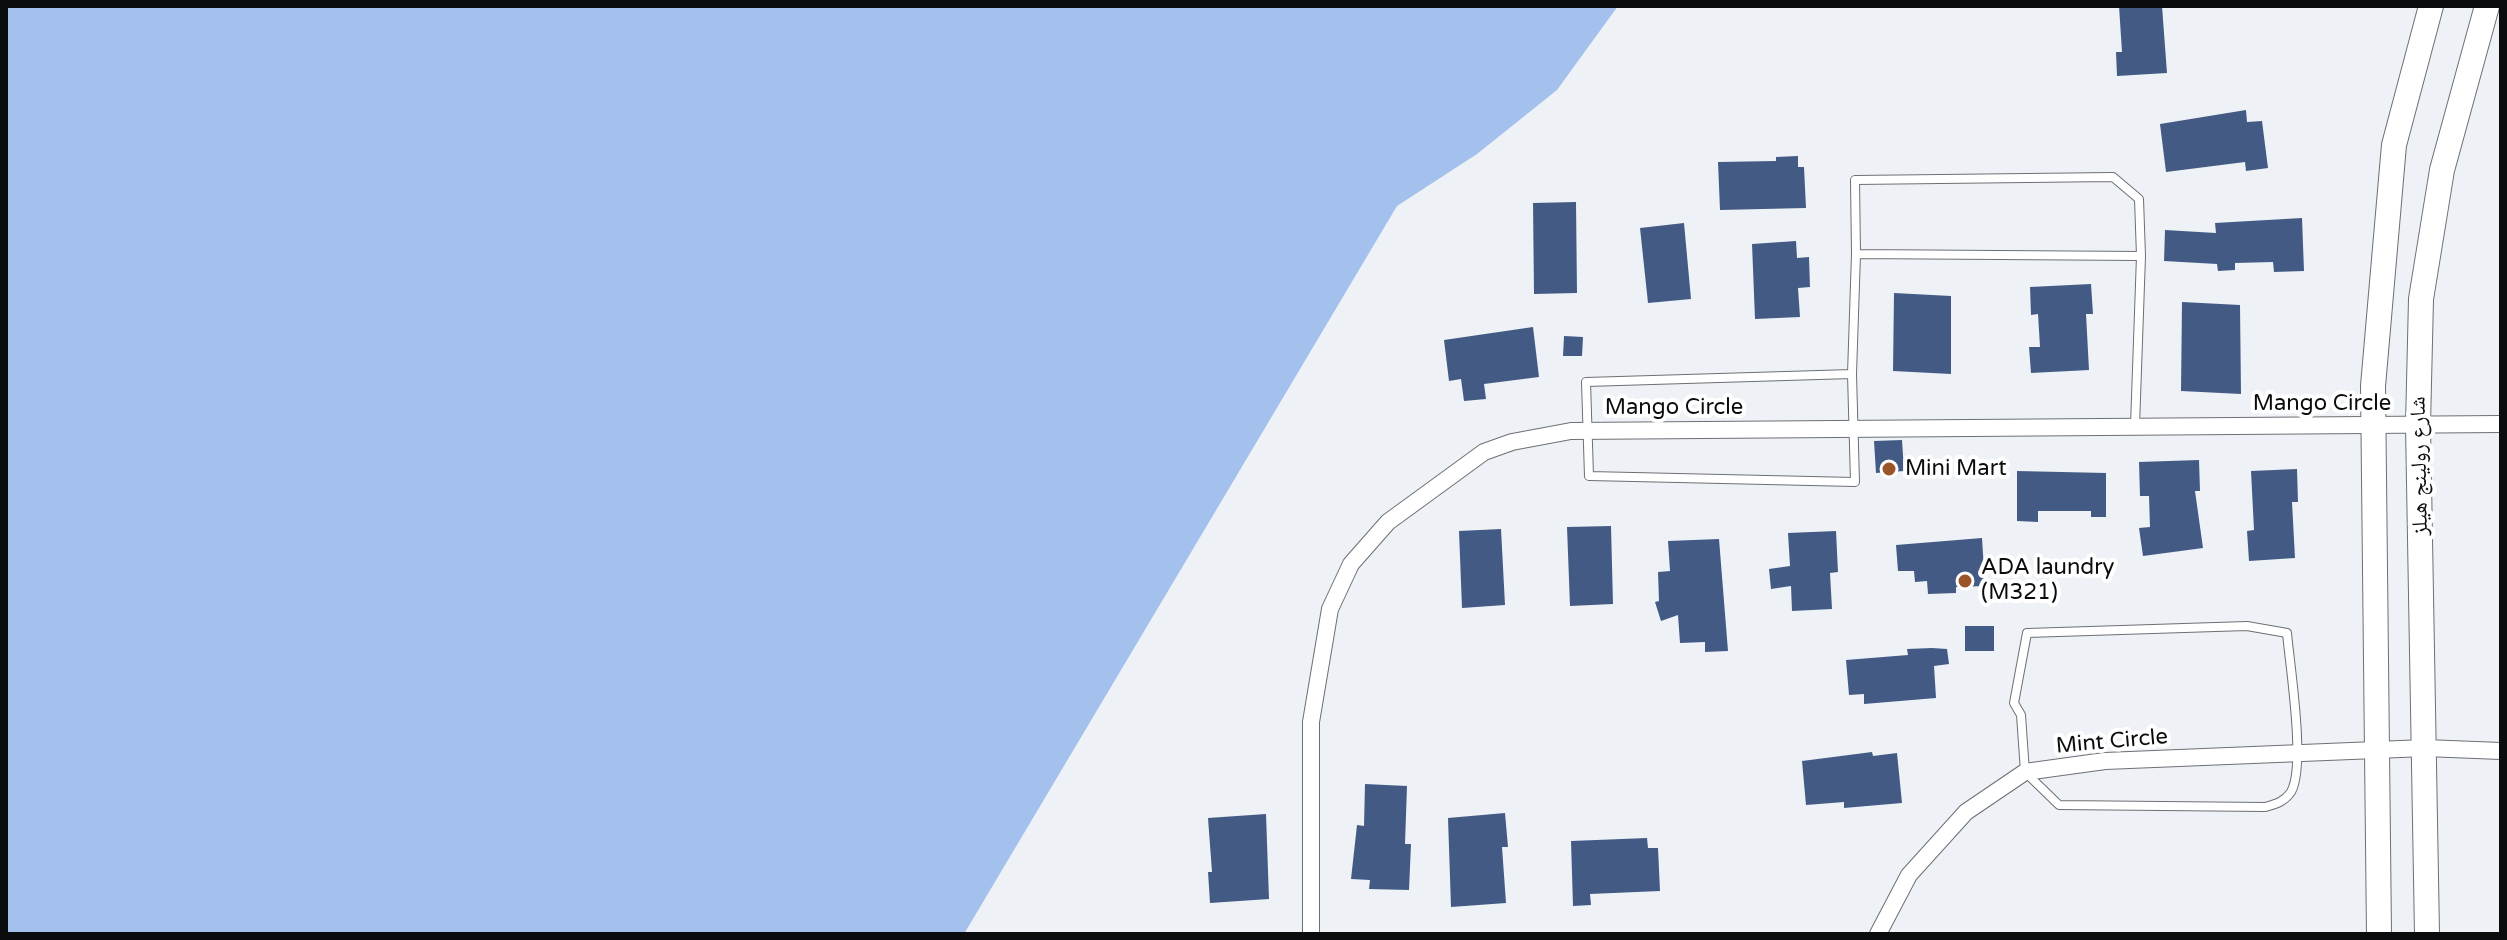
<!DOCTYPE html>
<html>
<head>
<meta charset="utf-8">
<style>
	body { margin:0 }
	#map { position:relative; width:2507px; height:940px; overflow:hidden; background:#eef2f7; font-family:"Varela Round",sans-serif }
	canvas { display:block }
	.frame { position:absolute; inset:0; border:8px solid #0b0c0e; pointer-events:none }
</style>
</head>
<body>
<div id="map">
<canvas width="2507" height="940"></canvas>
<div class="frame"></div>
</div>
<script>
const ctx = document.querySelector('canvas').getContext('2d');
ctx.lineJoin = 'round';
function paint(path, color) { ctx.fillStyle = color; ctx.fill(path, 'evenodd'); }
function strokePath(path, color, width, dash) { ctx.strokeStyle = color; ctx.lineWidth = width; ctx.lineCap = dash ? 'butt' : 'round'; ctx.setLineDash(dash || []); ctx.stroke(path); }
function label(font, color, halo, rows, align = 'center') {
  ctx.font = font + ' "Varela Round","Noto Naskh Arabic",sans-serif'; ctx.lineWidth = 8; ctx.setLineDash([]); ctx.textBaseline = 'middle'; ctx.strokeStyle = halo; ctx.fillStyle = color; for (const [text, x, y, turn = 0] of rows) {
    ctx.save(); ctx.translate(x, y); ctx.rotate((+turn || 0) * Math.PI / 180); ctx.textAlign = isNaN(turn) ? turn : align; if (halo) ctx.strokeText(text, 0, 0); ctx.fillText(text, 0, 0); ctx.restore();
  }
}
const green = new Path2D(`
	M6,6h1612l-61,84 -80,64 -80,52 -433,728h-958z`);
const building = new Path2D(`
	M2119,6h43l5,67 -50,3 -1,-24h6z
	M2246,110l1,12 15,-1 6,47 -22,3 -1,-9 -79,10 -6,-48z
	M1798,156v11h6l2,41 -86,2 -2,-48 58,-1v-4z
	M1576,202l1,91 -43,1 -1,-91z
	M2302,218l2,53 -30,1 -1,-10 -38,1v7l-17,1 -1,-7 -53,-3 1,-31 51,3 -1,-10z
	M1684,223l7,76 -43,4 -8,-75z
	M1796,241l1,17 12,-1 1,30 -12,1 2,29 -45,2 -3,-75z
	M2091,284l2,30h-7l3,56 -58,3 -2,-26h11l-2,-33 -7,1 -1,-28z
	M1894,293l57,3v78l-58,-3z
	M2182,302l58,3 1,89 -60,-3z
	M1533,327l6,50 -55,7 2,15 -22,2 -3,-22 -12,2 -5,-41z
	M1564,336l19,1 -1,19h-19z
	M1902,440l2,31 -28,2 -2,-32z
	M2199,460l1,31h-5l8,57 -60,8 -4,-28 11,-1 -1,-31h-9l-1,-34z
	M2297,469l1,33h-6l3,56 -46,3 -2,-30 7,-1 -3,-59z
	M2017,471l89,2v44h-15v-6h-53v11l-21,-1z
	M1611,526l2,78 -43,2 -3,-79z
	M1501,529l4,76 -43,3 -3,-77z
	M1836,531l2,41 -8,1 2,36 -40,2 -1,-25 -20,3 -2,-20 21,-3 -2,-33z
	M1982,538l3,48 -29,1v6l-28,1 -1,-13 -12,1 -1,-11h-16l-2,-26z
	M1719,539l9,112 -23,1v-10l-25,1 -2,-28 -17,6 -6,-19 4,-1 -1,-29 12,-1 -2,-30z
	M1965,626h29v25h-29z
	M1932,648l15,1 2,15 -15,2 2,32 -72,6v-10l-15,1 -3,-35 62,-5 -1,-6z
	M1872,752l1,4 24,-3 5,50 -58,5v-6l-38,3 -4,-44z
	M1365,784l42,2 -2,58h6l-2,46 -40,-1 1,-9 -19,-1 6,-54 7,1z
	M1505,813l3,34h-6l4,56 -55,4 -3,-89z
	M1266,814l3,85 -59,4 -2,-31h4l-4,-54z
	M1647,838l1,10h10l2,43 -70,3 1,11 -18,1 -2,-65z`);
const lane = new Path2D(`
	M1852,374l-266,8 3,94 266,6 -3,-108 4,-120
	M2135,426l6,-170 -2,-57 -26,-22 -258,3 1,74 285,2
	M2247,626l40,7c3,34 19,133 4,159 -7,10 -15,12 -26,15l-206,-2 -34,-33 -4,-57 -7,-12 13,-70z`);
const street = new Path2D(`
	M1311,934v-212l19,-113 21,-45 37,-42 96,-70 28,-10 59,-11 930,-7
	M1878,934l31,-59 57,-63 59,-40 80,-11 320,-13 76,3`);
const secondary = new Path2D(`
	M2379,934l-6,-548 21,-241 37,-139
	M2427,934l-9,-509 3,-126 21,-129 45,-164`);
const markers = [
	[1889,469,8,"#9a5429"],
	[1965,581,8,"#9a5429"]
];
const streetNames = [
	["Mango Circle",2322,404],
	["Mango Circle",1674,408],
	["شارع رولينج هيلز",2420,466,-91],
	["Mint Circle",2112,742,-5]
];
const poiNames = [
	["Mini Mart",1905,469],
	["ADA laundry",1981,568],
	["(M321)",1981,593]
];
paint(green, '#a4c0ed');
paint(building, '#435b84');
strokePath(lane, '#6c6f74', 10);
strokePath(street, '#6c6f74', 18);
strokePath(secondary, '#6c6f74', 26);
strokePath(lane, '#fff', 8);
strokePath(street, '#fff', 16);
strokePath(secondary, '#fff', 24);
for (const [x, y, r, color] of markers) { const dot = new Path2D(); dot.arc(x, y, r, 0, 2 * Math.PI); ctx.fillStyle = color; ctx.fill(dot); strokePath(dot, '#fff', 3); }
label('22px', '#0b0c0e', '#fff', streetNames);
label('22px', '#0b0c0e', '#fff', poiNames, 'left');
</script>
</body>
</html>
